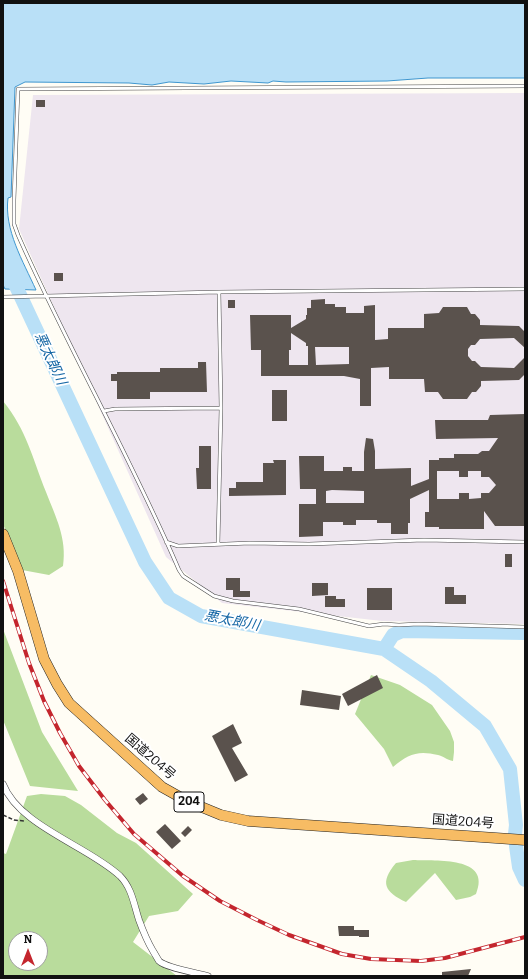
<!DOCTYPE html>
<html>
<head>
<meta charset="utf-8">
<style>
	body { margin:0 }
	#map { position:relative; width:528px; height:979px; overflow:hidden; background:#fffdf5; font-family:Bitter,serif }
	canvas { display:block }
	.frame { position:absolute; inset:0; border:4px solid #111; pointer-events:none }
	.north { position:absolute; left:8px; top:931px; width:40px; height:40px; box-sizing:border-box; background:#fff; border:1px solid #a0a0a0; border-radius:50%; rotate:0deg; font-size:11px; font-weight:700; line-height:16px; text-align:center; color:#111 }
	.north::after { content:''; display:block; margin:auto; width:14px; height:18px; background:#c4262e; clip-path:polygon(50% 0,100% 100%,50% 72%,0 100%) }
</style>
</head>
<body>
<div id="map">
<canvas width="528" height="979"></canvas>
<div class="frame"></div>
<div class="north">N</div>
</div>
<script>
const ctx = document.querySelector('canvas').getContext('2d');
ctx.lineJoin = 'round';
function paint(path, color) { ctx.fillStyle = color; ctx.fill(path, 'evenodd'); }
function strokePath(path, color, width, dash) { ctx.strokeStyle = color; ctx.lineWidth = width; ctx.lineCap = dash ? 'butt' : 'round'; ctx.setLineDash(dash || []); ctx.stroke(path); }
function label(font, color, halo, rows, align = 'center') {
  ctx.font = font + ' Bitter,"Noto Sans JP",serif'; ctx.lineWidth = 4; ctx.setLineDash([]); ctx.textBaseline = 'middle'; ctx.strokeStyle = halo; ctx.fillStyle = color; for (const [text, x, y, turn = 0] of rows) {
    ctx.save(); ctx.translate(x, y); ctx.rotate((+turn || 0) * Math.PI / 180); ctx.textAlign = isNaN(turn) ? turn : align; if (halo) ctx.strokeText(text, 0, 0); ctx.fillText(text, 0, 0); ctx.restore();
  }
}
const industrial = new Path2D(`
	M525,93v531l-143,-3 -160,-18 -56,-46 -147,-328 14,-134z`);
const forest = new Path2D(`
	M3,401c24,30 29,56 43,91 10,26 21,46 17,74l-14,9 -27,-5 -19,-46z
	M3,629l39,103 36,59 -48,-5 -27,-66z
	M371,675l29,10 32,20 18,26 4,11v10l-1,9c-6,-1 -10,-5 -15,-6 -20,-5 -30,-1 -45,12l-9,-18 -29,-35z
	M41,794l24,2 16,9 36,28 19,10 57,51 -15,17 -29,5 -16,26 44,34h-174v-123l3,1 21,-58zM16,939h24v24h-24z
	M413,860c23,1 79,-4 63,34l-6,3 -14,3 -21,-27 -29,29c-21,-10 -27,-19 -10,-39z`);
const water = new Path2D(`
	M3,3h522v75h-97l-41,3 -101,1 -13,-1 -5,2 -37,-2 -27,3 -35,-2 -17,3 -23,-2 -104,-1 -10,5 -4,110 -3,1c-4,32 15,63 28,92l-31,-1 -2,-4z`);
const river = new Path2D(`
	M14,282l131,280 24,36 32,18 183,33 47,32 54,45 25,43 6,56 -1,9
	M384,649l9,-14 9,-4 123,2
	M516,846l3,21 6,13`);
const building = new Path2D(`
	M36,100h9v7h-9z
	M54,273h9v8h-9z
	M325,299v5h10v3h11v6h18v-7l11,-1v35l13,-1v-11h36v-14l15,-1 4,-6h24l4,7h4l5,6v5l39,1 6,6v16l-11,-10 -34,1 -5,6h-4l-3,4v7l4,5h3l6,6 33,1 11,-11v17l-6,6 -38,1v5l-5,6h-4l-5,7h-24l-5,-7h-13l-1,-13h-35v-12l-18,1v38h-11v-27l-16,-3h-83v-26h-10l-1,-35h41v13l15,-9v-4h1v-7h4v-8zM291,333l15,10v3h2v19h-19v-15h2zM315,347h34v17l-33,1z
	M228,300h7v8h-7z
	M198,362h8l1,30h-57v7h-33v-18h-6v-7h6v-2h43v-4h38z
	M272,390h15v31h-15z
	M525,414v112h-30l-11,-15v18h-45v-2h-14v-15h4v-22l-19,9v24h-2v11h-17v-11h-14v-3h-21v5h-13v-3h-20v14l-24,1v-33h17v-15h-16l-1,-33h25v15h19v-4h9v4h12v-19l2,-14 7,1 2,12v18l36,-1v18l18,-7v-19h10v-2h15v-4h24l4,-3h7l9,-13 -62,1 -1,-19h53l2,-5zM437,471h22v6h9v-6h13v6h8l7,8 -7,8h-8v5l-12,1v-6h-10v6h-22zM332,490l32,1v12h-38v-12z
	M199,446h12v43h-14l-1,-21h3z
	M273,460h13v35l-57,1v-8h7v-6h27v-19h11z
	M505,554h7v13h-7z
	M226,578h14v13h10v6h-17v-7h-7z
	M312,583h16v12l-16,1z
	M445,587h9v8h12v9h-21z
	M367,588h25v22h-25z
	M325,596h11v3h9v8h-20z
	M377,675l6,13 -35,18 -6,-12z
	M302,690l39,6 -2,14 -39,-5z
	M233,724l9,19 -10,5 16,27 -13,7 -23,-46z
	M143,793l5,6 -8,6 -5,-6z
	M165,824l16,17 -9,8 -16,-17z
	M188,826l4,4 -7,7 -4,-4z
	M338,926h16v4h15v7h-10v-1h-20z
	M471,969l-3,7h-26v-4z`);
const path = new Path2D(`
	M3,815l11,5 10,1`);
const service = new Path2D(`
	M525,86l-507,3 -4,111v24l4,11c50,113 112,221 161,335l4,6 31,20 19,5 66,8 70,17 15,-2 15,1 19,-1 107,3
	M3,297l216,-5 306,-3
	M104,411l11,-2 106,-1
	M166,542l12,4 72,-3 59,1 115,-4 101,2
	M218,544l3,-136 -2,-116`);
const minor = new Path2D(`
	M3,784c16,42 85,62 117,92 12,12 14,29 19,44 4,11 8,21 14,31 2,3 4,7 6,10 7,7 39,12 49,15`);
const trunk = new Path2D(`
	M3,534l15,37 26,88 13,25 12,19 93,84 25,14 34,14 27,6 277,19`);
const rail = new Path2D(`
	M3,581l26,82 15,38 16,32 19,33 26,34 29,34 49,42 37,25 37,19 32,15 53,19 29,5 50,2 24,-3 80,-21`);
const shields = [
	[189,802,30]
];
const shieldNames = [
	["204",189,802]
];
const streetNames = [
	["国道204号",150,757,41],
	["国道204号",463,822,4]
];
const waterNames = [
	["悪太郎川",50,359,65],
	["悪太郎川",232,621,11]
];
paint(industrial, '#eee6ef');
paint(forest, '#b9dc9c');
paint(water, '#b9e0f7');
strokePath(water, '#3f96cf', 1);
strokePath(river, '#b9e0f7', 14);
paint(building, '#5a524d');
strokePath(service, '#444', 4);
strokePath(minor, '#444', 7);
strokePath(trunk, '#222', 11);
strokePath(path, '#333', 1.5, [4, 2]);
strokePath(service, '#fff', 3);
strokePath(minor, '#fff', 6);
strokePath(trunk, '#f7bc64', 10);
strokePath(rail, '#c4262e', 4);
strokePath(rail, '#fff', 2.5, [8]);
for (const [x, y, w] of shields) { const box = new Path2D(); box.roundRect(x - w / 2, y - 10, w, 20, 3); ctx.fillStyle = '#fff'; ctx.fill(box); strokePath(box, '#111', 1); }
label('bold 12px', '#111', null, shieldNames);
label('13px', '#111', '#fff', streetNames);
label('italic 14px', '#1768a6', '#fff', waterNames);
</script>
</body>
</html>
